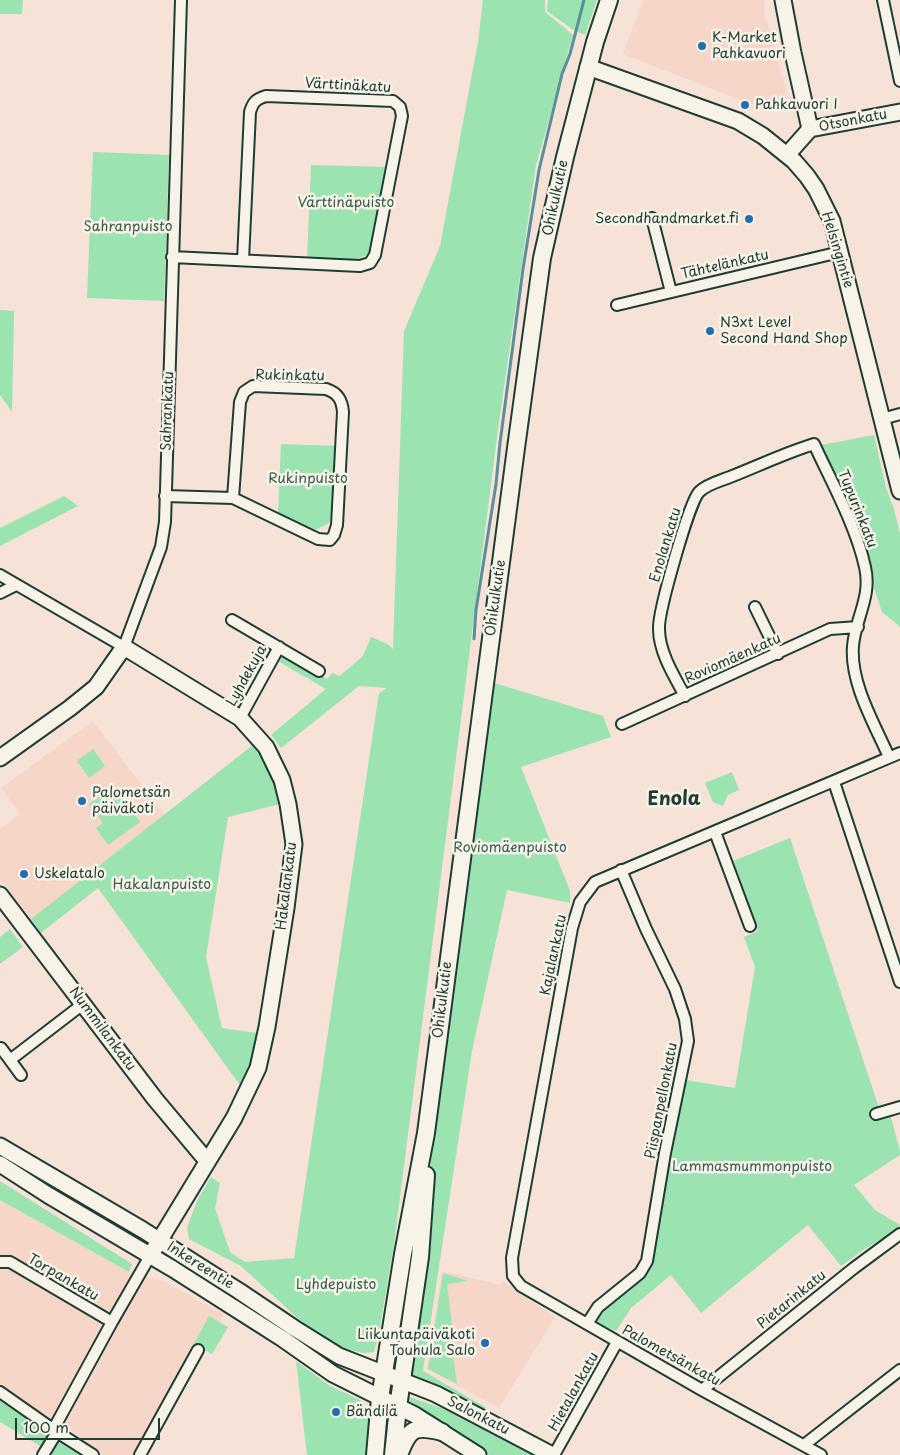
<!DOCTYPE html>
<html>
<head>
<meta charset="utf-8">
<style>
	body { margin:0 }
	#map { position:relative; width:900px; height:1455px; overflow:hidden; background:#f6e2d6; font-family:"Playpen Sans",sans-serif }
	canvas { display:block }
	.scale { position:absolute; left:15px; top:1418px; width:145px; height:22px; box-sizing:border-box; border:2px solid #1f3d34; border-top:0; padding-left:6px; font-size:15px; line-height:18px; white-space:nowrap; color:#1f3d34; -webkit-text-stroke:4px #f7f3e8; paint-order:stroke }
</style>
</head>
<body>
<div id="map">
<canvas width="900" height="1455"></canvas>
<div class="scale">100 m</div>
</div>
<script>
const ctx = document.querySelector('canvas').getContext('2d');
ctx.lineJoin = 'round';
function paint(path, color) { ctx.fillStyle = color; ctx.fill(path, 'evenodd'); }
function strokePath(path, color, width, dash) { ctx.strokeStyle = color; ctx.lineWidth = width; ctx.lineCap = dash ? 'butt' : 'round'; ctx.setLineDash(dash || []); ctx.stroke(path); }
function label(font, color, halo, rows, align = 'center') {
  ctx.font = font + ' "Playpen Sans",sans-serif'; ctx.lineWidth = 5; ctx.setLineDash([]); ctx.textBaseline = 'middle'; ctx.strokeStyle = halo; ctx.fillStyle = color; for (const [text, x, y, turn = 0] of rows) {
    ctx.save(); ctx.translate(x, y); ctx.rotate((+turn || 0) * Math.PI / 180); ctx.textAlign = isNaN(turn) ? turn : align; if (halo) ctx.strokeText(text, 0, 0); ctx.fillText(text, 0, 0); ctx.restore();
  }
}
const built = new Path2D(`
	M643,0h121l1,15 27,95 -49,-9 -120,-47z
	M93,721l71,94 -133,104 -31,-40v-50l20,-15 -19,-26z
	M0,1200l129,72 34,9 61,33 -78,141h-44l-102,-69z
	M442,1271l59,14 2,-4 52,36 -56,91 -72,-39z`);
const green = new Path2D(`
	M0,0h23l-1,14h-22z
	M483,0h62v12l28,23 -37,130 -38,264 -104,815 -15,88 -5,20 -10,1 -19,-4 -29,-14 -75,-69 -52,-27 -2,-11 10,-27 14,-24 9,6 -5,25 15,44 15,10 49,-4 85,-565 8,-5 -28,-2 -78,62 -10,-13 55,-46 -50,-29 8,-4h6l37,23 5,-6 8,3 23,-20 8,-19 16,7 6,5 11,-318 36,-85 38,-204z
	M548,0h49l-12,35 -13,-6 -25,-18z
	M93,152l76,3 -5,146 -77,-3z
	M311,165l78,2 -17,83c-17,17 -43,10 -65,9z
	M0,310l14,1 -2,101 -12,-17z
	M874,435l12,53 8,21 6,25v94l-2,-3 -16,-13 -30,-92 -31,-75z
	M281,444l57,2 -3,66 -6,11 -11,6 -6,1 -34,-16z
	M64,496l14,10 -78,40v-18z
	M491,682l112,34 8,21 -90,30 49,124v12l-63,-13 -35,161 -49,320 62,36 -1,3 -73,-33 20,-197v-51z
	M253,745c17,22 21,32 27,59l-52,13 -22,140 16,71 35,5 -5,27 -10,28 -144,-200 -57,45 -10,-14z
	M93,749l12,17 -16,12 -12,-17z
	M732,772l7,18 -11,5 -5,11 -10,-4 -8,-19z
	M115,786l25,36 -32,23 -12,-17 7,-5 -14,-19z
	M790,838l89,270 9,-2 12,45v4l-46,30 21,25 25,15v3l-37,22 -22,16 -33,-41 -107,88 -30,-38 -40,33 -15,23 -22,-9 5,-13 51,-39 36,-190 49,8 20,-121 -11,-30 14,-6 -25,-70z
	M10,929l13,18 -23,17v-27z
	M0,1181l132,83 -3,8 -129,-72z
	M443,1273l25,8 -21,3 5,41 -3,1 8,58 -29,-15z
	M209,1316l19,11 -16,27 -18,-10z
	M296,1361l34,25 30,14 5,6 6,18 -2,31h-62z
	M409,1397l32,11 95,47h-47l-43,-31 -37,-23z
	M0,1398l46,32 1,8 -5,9 -42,-25z
	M59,1439l26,16h-37l7,-13z`);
const stream = new Path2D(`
	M474,639l2,-29 20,-126 4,-41 23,-174 16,-99 23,-96 8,-20 14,-54`);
const street = new Path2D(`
	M883,0l17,81
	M652,218l19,74
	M172,257l188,9 10,-3 5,-8 27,-139 -2,-9 -7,-6 -127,-5c-10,3 -13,6 -16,16l-7,148
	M617,305l223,-53
	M882,419l18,-5
	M165,496l68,2 85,41 12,1 4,-5 3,-10 6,-113c-1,-12 -5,-19 -17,-23l-73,-3 -9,6 -4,10 -7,96
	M0,575l124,72 37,-100 4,-25 16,-522
	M0,593l16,-8
	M755,607l23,47
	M232,620l87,51
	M685,696c-11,-20 -26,-44 -26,-67 -1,-17 30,-126 40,-137 8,-8 21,-11 31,-15 28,-11 55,-24 84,-33 18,39 42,82 51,123 7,30 -10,52 -12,79 -3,37 21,77 36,111
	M240,718l39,-71
	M622,724l208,-95 28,-2
	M834,782l66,200
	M715,832l35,94
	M1,1048l9,12
	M21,1075l-11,-15 73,-56
	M876,1114l24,-7
	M0,1262h10l102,60
	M587,1324l11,-17 42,-34 7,-12 18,-108 23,-112 -3,-22 -10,-30 -29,-60 -25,-59
	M702,1390l152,-122 46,-34
	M0,1392l57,40 36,23
	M53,1430l59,-108 38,-66
	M804,1445l96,-75
	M43,1455l14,-23
	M140,1455l58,-105
	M554,1455l63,-113
	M821,1455l-119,-65 -181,-104 -8,-10 -1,-18 60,-330 8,-26 15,-20 305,-129`);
const secondary = new Path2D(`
	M783,0l10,53 17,76
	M588,67l150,54 25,15 31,25 13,15 9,13 16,32 68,270
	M787,155l23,-26 90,-17
	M0,758l70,-50 26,-21 28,-40 116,71 26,29 16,33 6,24 6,40 -8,64 -19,119 -9,41 -24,50 -84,138
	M0,895l155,204 52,62
	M0,1146l143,84 96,61 55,37 45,28 97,38 116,61
	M0,1164l48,31 125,74 110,70 50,35 82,41 63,40`);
const primary = new Path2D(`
	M375,1455l5,-57 23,-144 23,-121 90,-685 26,-190 23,-101 30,-115 14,-42
	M393,1455l5,-48 22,-150 6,-82
	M399,1455c10,-27 15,-30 43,-23`);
const markers = [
	[702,46,5,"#1f6fb2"],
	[745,105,5,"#1f6fb2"],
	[749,219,5,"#1f6fb2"],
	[710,331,5,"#1f6fb2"],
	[82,801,5,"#1f6fb2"],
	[24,874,5,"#1f6fb2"],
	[485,1343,5,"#1f6fb2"],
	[336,1412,5,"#1f6fb2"]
];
const poiNames = [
	["K-Market",712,38],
	["Pahkavuori",712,54],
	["Pahkavuori I",755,105],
	["Secondhandmarket.fi",739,219,"right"],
	["N3xt Level",720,323],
	["Second Hand Shop",720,339],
	["Palometsän",92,793],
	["päiväkoti",92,809],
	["Uskelatalo",34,874],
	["Liikuntapäiväkoti",475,1335,"right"],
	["Touhula Salo",475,1351,"right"],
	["Bändilä",346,1412]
];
const streetNames = [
	["Värttinäkatu",348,86,3],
	["Otsonkatu",853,121,-11],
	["Ohikulkutie",556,198,-78],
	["Helsingintie",837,250,73],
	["Tähtelänkatu",725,265,-13],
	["Rukinkatu",290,376,1],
	["Sahrankatu",168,411,-88],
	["Tupurinkatu",857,509,68],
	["Enolankatu",666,545,-73],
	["Ohikulkutie",496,598,-82],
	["Roviomäenkatu",733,659,-24],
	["Lyhdekuja",247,676,-61],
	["Hakalankatu",287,886,-83],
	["Kajalankatu",554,955,-78],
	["Ohikulkutie",443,1000,-83],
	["Nummilankatu",102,1029,53],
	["Piispanpellonkatu",662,1101,-79],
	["Inkereentie",200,1266,32],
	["Torpankatu",63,1278,30],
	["Pietarinkatu",792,1300,-39],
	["Palometsänkatu",671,1356,29],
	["Hietalankatu",574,1392,-61],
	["Salonkatu",478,1416,27]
];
const parkNames = [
	["Värttinäpuisto",346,203],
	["Sahranpuisto",128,227],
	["Rukinpuisto",308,479],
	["Roviomäenpuisto",510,848],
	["Hakalanpuisto",162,885],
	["Lammasmummonpuisto",752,1167],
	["Lyhdepuisto",336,1285]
];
const districtNames = [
	["Enola",674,800]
];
paint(built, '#f5d6c9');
paint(green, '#9be3b1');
strokePath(stream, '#5a8f9c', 3);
strokePath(street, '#1f3d34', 14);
strokePath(secondary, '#1f3d34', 19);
strokePath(primary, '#1f3d34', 20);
strokePath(street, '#f7f3e8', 10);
strokePath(secondary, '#f7f3e8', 15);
strokePath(primary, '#f7f3e8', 16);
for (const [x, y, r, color] of markers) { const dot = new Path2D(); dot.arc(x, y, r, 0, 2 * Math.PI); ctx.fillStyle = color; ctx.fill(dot); strokePath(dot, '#f7f3e8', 2); }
label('14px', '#1f3d34', '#f7f3e8', poiNames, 'left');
label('14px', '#1f3d34', '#f7f3e8', streetNames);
label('14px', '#385e4d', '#f7f3e8', parkNames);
label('bold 19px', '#1f3d34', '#f7f3e8', districtNames);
</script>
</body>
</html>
